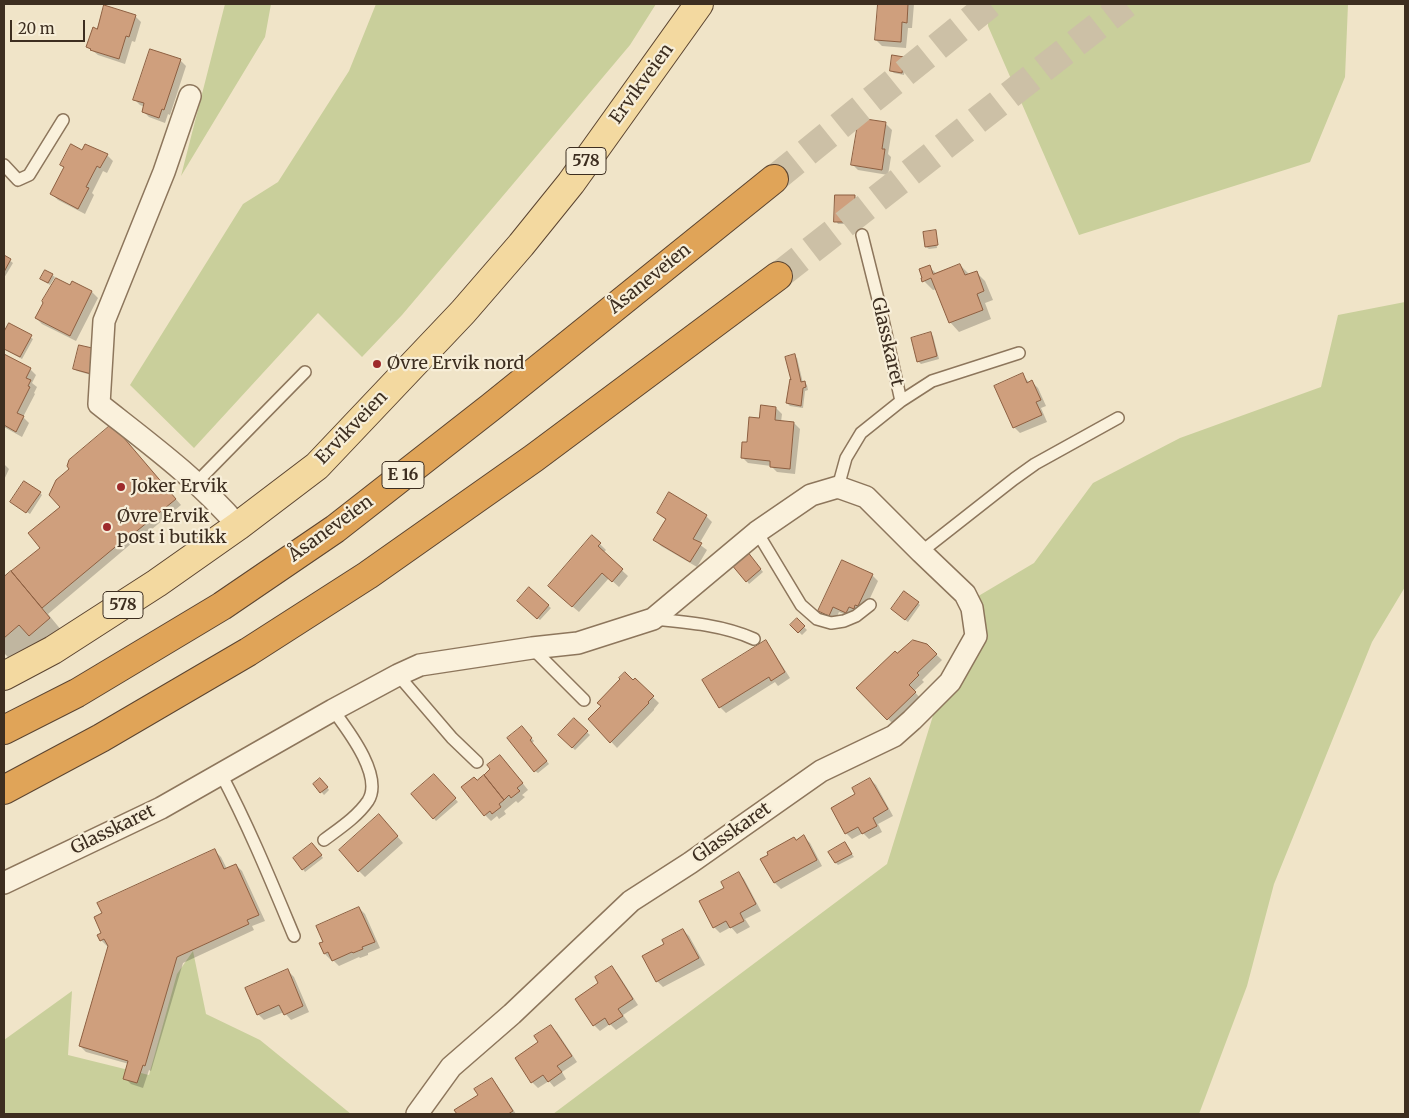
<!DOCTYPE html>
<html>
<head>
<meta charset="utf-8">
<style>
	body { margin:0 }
	#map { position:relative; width:1409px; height:1118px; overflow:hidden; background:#f0e4c8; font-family:Merriweather,serif }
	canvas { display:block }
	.frame { position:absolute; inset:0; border:5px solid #3d2e20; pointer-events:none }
	.scale { position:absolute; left:10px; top:20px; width:75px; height:22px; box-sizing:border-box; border:2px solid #3d2e20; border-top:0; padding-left:6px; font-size:15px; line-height:18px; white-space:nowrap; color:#3d2e20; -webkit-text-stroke:4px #f7eed8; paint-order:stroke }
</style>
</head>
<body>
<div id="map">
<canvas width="1409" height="1118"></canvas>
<div class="frame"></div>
<div class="scale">20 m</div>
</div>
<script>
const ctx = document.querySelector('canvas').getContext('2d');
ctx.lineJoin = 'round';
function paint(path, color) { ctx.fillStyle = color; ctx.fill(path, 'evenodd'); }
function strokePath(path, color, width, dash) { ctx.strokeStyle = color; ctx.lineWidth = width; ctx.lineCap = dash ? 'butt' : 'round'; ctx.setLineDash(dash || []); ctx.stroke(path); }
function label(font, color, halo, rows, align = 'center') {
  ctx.font = font + ' Merriweather,serif'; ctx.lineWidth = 4.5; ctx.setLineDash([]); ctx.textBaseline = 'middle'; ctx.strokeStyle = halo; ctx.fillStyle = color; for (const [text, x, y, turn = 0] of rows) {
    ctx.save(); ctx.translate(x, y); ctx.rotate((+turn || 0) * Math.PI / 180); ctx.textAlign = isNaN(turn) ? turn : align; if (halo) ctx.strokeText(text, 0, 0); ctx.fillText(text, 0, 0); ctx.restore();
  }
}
const green = new Path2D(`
	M225,4h46l-6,33 -84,139z
	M376,4h280l-26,41 -117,139 -111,131 -40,42 -44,-44 -124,135 -64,-63 113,-181 35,-22 71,-111z
	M988,4h360l-3,73 -35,85 -231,73 -91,-209z
	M1405,302v285l-33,55 -98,242 -27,102 -48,128h-646l334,-250 49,-158 37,-48 -3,-57 64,-38 59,-80 87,-45 141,-51 17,-72z
	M193,951l13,63 54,26 91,74h-347v-74l68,-49 -4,64 81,20 28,-101z`);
const shadow = new Path2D(`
	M879,4h35l-2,24h-4l-2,20 -24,-2 -6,-6z
	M135,16l6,6 -6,20 -3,-1 -7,23 -27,-9 -10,-8 10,-17z
	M903,58l3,3 -2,14 -10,-2 -3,-2z
	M180,60l6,6 -16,49 -2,-1 -3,9 -16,-6 -6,-6 2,-4 -5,-2 -6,-6z
	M860,119l26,5 6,6 -4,24 3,3 -3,18 -30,-5 -6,-6z
	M83,151l24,4 6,6 -6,12 -4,-2 -11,22 2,2 -9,19 -27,-14 -6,-6 13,-26 -3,-3z
	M854,196l3,3 -1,25h-18l-2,-3z
	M935,231l1,1h-1l2,16 -8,1 -3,-2z
	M4,256l9,7 -9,15z
	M960,265l10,10 6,-3 9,9 8,19 -8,3 6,16 -32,13 -9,-10 -13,-33 -4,1 -9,-9 5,-14 8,7z
	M52,275l3,2 -5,8 -9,-6z
	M72,282l20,10 6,6 -22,43 -34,-17 -6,-6 34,-31z
	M10,324l23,15 -11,20 -18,-10v-15z
	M931,334l2,2 6,23 -18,5 -3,-3z
	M101,351l-3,26 -21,-6 -3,-2z
	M4,355l26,14 6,6 -4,8 5,4 -3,6 1,1 -12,23 6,6 -7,14 -18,-10z
	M794,356l3,2 6,25h2l2,2 1,5 -3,1 -2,17 -13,-2 -3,-3 5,-22z
	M1022,375l8,8 2,-1 6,6 8,18 -5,2 6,14 -27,11 -6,-6z
	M776,408l6,6 -1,8 13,1 6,6 -5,45 -18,-2 -6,-6 -23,-3 -6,-6 18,-38z
	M118,432l63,73 -47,39 -2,-1 -84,71 18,22 -19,16 -10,-10 -24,20 -9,-9v-74l37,-31 20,-41z
	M4,464l5,5 -5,11z
	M40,493l2,2 -12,19 -16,-10z
	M658,513l48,3 6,6 -13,22 8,6 -10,17 -36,-21 -6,-6 11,-20z
	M600,544l6,6 -3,3 25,23 -9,11 -10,-9 -30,34 -24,-20z
	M749,555l14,17 -14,12 -2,-3z
	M872,575l6,6 -14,30 -12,7 -13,-6 -4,9 -9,-5 -6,-6z
	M529,589l22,19 -11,12 -22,-19z
	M918,603l2,2 -12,17 -13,-10z
	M797,620l10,10 -5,5 -10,-10z
	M766,642l5,6 19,30 -12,8 -3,-4 -49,31 -6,-6z
	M926,645l16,15 -20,20 2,2 -10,9 7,8 -27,26 -36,-37 39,-33z
	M635,680l24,23 -5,6v1l-37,38 -27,-29z
	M574,720l16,15 -15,15 -15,-15z
	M524,730l10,11 -2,2 17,21 -11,9 -3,-2z
	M506,762l22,28 -6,5 3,2 -7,6 -2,-2 -12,10 2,3 -7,5 -2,-3 -6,5 -6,-6 -8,-33z
	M434,775l24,27 -22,19 -23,-27z
	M870,779l6,6 17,31 -15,8 4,8 -13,7 -6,-6 -11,6 -6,-6 11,-39z
	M323,782l6,8 -5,5 -9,-11z
	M385,822l18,21 -38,34 -6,-6z
	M804,837l6,6 12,23 -41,23 -6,-6 -13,-23 32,-22 3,3z
	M845,844l9,13 -16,8 -2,-2z
	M315,847l8,11 -18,14 -2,-3z
	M215,851l6,6 6,12 9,-4 6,6 23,50 -13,5 2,4 -71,33 -32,108 -2,-1 -6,18 -12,-4 -6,-6 4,-14 -43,-12 -6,-6 30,-101 -3,1 -6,-6z
	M739,873l5,6 17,32 -16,8 5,8 -13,7 -6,-7 -11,6 -6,-6 12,-39z
	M359,908l6,6 15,34 -12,5v2l-8,3 -1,-1 -20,9 -7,-7 -1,1 -6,-6z
	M683,930l6,6 16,29 -42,22 -6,-6 -13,-25 21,-12z
	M612,968l6,6 20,31 -15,10 5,7 -12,8 -6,-6 -10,7 -6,-6 6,-41z
	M288,971l6,6 15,35 -18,8 -7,-8 -20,8 -6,-6z
	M551,1027l6,5 20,30 -15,10 4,7 -12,8 -5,-6 -11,7 -6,-6 8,-40z
	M492,1079l5,6 19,29h-58l-2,-3 23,-16z`);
const building = new Path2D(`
	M878,4h30l-1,19 -5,-1 -1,20 -26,-2z
	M104,5l32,10 -7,22 -3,-1 -7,23 -29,-9 1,-1 -5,-2 7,-20 4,2z
	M150,49l31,10 -17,51 -2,-1 -3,9 -17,-6 2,-9 -11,-3z
	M892,55l12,2 -2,16 -12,-2z
	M859,118l27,4 -4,27h3l-3,21 -31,-5z
	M71,144l11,6 3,-6 23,10 -8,14 -3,-2 -11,21 3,1 -11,21 -28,-15 14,-27 -4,-2z
	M835,195h20l-1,27h-20z
	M936,230l2,15 -13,2 -2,-15z
	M4,255l7,4 -7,13z
	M960,264l5,11 12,-4 7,20 -7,3 6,16 -34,13 -18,-45 -9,4 -1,-4h1l-3,-9 11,-4 3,9z
	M45,270l8,4 -5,9 -8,-4z
	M56,278l14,7 2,-4 20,10 -22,45 -35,-18 8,-15 -1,-2z
	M9,323l23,12 -12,22 -16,-8v-17z
	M931,332l6,24 -20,6 -6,-24z
	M79,345l22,5 -6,25 -22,-6z
	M4,354l27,14 -5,10 5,2 -3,6 2,1 -13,26 7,3 -8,16 -12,-7z
	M795,354l6,28 4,-1 1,6 -3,1 -2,18 -15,-3 4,-24 1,1 -6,-23z
	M1023,373l4,10 5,-3 9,20 -5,2 6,13 -29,13 -19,-42z
	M761,405l15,2 -1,13 19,2 -4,47 -20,-2v-6l-29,-3 1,-16h5l2,-25 10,1z
	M112,424l64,75 -49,40 -1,-1 -84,70 -31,-37 29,-23 -12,-15 32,-26 -11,-12 7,-15 13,-11 -2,-3 2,-6z
	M24,481l17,11 -15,21 -16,-11z
	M669,492l38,23 -14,24 9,4 -12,19 -37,-22 13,-21 -9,-6z
	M592,535l9,8 -3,3 25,23 -11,13 -10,-9 -30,34 -24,-21z
	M747,551l14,18 -15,13 -15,-18z
	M842,560l31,14 -15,32 -3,-1 -1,4 -5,-2 -3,6 -13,-6 -4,9 -11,-5z
	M11,571l39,47 -21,18 -10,-11 -15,13v-61z
	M529,587l20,18 -12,14 -20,-18z
	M904,591l15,11 -14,18 -14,-11z
	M797,618l8,8 -7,7 -8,-8z
	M766,640l19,32 -14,9 -2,-4 -50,31 -17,-28z
	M913,640l14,4 10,10 -20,19 2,2 -10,10 7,7 -29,28 -31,-32 39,-37 2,2z
	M625,672l8,8 2,-2 19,18 -6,6 1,1 -39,40 -22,-24 13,-13 -4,-3 23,-24 -1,-1z
	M574,718l14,13 -16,17 -14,-13z
	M522,726l10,12 -2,2 17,21 -13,11 -27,-34z
	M500,755l23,28 -6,5 3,3 -9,7 -2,-3 -5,5 -20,-25 6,-6 -3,-4z
	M434,774l22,24 -23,21 -22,-25z
	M484,775l20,25 -5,4 2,3 -9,7 -2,-3 -6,5 -23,-29 13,-10 3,3z
	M320,778l8,9 -8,6 -7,-9z
	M870,778l18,31 -15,9 4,8 -15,8 -4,-7 -13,7 -14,-26 24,-14 -3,-6z
	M379,814l19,22 -40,36 -19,-22z
	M804,835l13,25 -43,23 -14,-24 8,-4 -1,-3 27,-15 2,3z
	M845,842l7,12 -17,9 -7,-11z
	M312,843l10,12 -20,15 -9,-12z
	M215,849l9,20 12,-5 23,51 -12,5 2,4 -72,33 -32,109 -2,-1 -6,18 -14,-4 5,-18 -49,-15 29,-100 -4,-7 -4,2 -3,-6 4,-2 -7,-16 8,-4 -5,-10z
	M739,872l17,32 -16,9 4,8 -14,7 -4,-7 -13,7 -14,-27 25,-13 -3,-6z
	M359,907l16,35 -13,5 1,2 -10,4 -1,-1 -20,9 -4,-9 -4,2 -5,-11 4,-1 -7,-16z
	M683,929l16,29 -43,24 -14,-26 22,-12 -2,-4z
	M612,966l21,33 -15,10 5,7 -14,9 -4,-7 -12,8 -18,-27 23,-16 -3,-6z
	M288,969l15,37 -19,9 -5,-10 -22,10 -12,-27z
	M551,1025l21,31 -15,10 5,6 -14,10 -5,-7 -12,8 -16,-25 23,-16 -4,-6z
	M492,1078l21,33 -5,3h-51l-3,-4 24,-15 -4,-6z`);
const motorwayTunnel = new Path2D(`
	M774,179l216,-175
	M778,276l348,-272`);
const service = new Path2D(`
	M4,165l14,15 11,-5 34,-55
	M862,235l19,76 20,90
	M196,483l109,-111
	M838,487l8,-29 15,-25 40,-32 31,-20 87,-28
	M757,532l44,73 16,14 14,4 13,-2 12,-5 14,-11
	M921,552l93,-73 21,-15 83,-46
	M653,619c33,3 70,6 101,20
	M532,648l52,52
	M398,675l54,63 25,24
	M221,774c28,53 50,107 73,162
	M324,840c16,-12 33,-23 44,-39 16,-25 -21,-72 -35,-91`);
const minor = new Path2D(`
	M190,96l-26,76 -60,149 -5,83c48,38 99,75 139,122
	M4,883l157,-75 172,-98 65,-35 22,-10 112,-17 46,-5 75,-24 104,-87 54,-37 27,-8 28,10 55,55 44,42 7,14 4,28 -26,46 -38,38 -18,16 -73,35 -131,92 -59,38 -119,113 -61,53 -34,47`);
const primary = new Path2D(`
	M4,676l49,-26 104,-67 81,-57 79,-60 146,-154 58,-67 50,-62 128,-179`);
const motorway = new Path2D(`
	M4,730l73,-37 145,-87 113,-77 156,-122 283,-228
	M4,790l97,-52 147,-86 120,-77 166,-117 244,-182`);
const markers = [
	[377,364,5,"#9e2a2b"],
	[121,487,5,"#9e2a2b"],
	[107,527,5,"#9e2a2b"]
];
const shields = [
	[586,161,40],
	[403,475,42],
	[123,605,40]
];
const shieldNames = [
	["578",586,161],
	["E 16",403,475],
	["578",123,605]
];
const streetNames = [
	["Ervikveien",642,84,-54],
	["Åsaneveien",650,279,-39],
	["Glasskaret",887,342,77],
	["Ervikveien",352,428,-46],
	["Åsaneveien",331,529,-36],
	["Glasskaret",113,830,-26],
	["Glasskaret",732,833,-35]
];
const poiNames = [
	["Øvre Ervik nord",387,364],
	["Joker Ervik",131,487],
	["Øvre Ervik",117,517],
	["post i butikk",117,538]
];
paint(green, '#c9cf9b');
paint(shadow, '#0003');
paint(building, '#cf9f7d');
strokePath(building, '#8d5f41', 1);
strokePath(motorwayTunnel, '#ccc0a6', 28, [28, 14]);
strokePath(service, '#8d765c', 14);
strokePath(minor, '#8d765c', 24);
strokePath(primary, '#5b4430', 30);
strokePath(motorway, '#5b4430', 30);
strokePath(service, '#faf1dc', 11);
strokePath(minor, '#faf1dc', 21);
strokePath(primary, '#f3d9a0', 28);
strokePath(motorway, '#e0a458', 28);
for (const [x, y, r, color] of markers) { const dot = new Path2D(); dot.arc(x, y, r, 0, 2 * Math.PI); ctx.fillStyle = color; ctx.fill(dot); strokePath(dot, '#f7eed8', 2); }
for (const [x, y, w] of shields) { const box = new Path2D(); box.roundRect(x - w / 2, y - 13.5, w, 27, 4); ctx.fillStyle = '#f7eed8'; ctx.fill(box); strokePath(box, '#3d2e20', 1); }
label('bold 16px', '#3d2e20', null, shieldNames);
label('18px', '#3d2e20', '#f7eed8', streetNames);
label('18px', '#3d2e20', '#f7eed8', poiNames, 'left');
</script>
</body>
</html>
